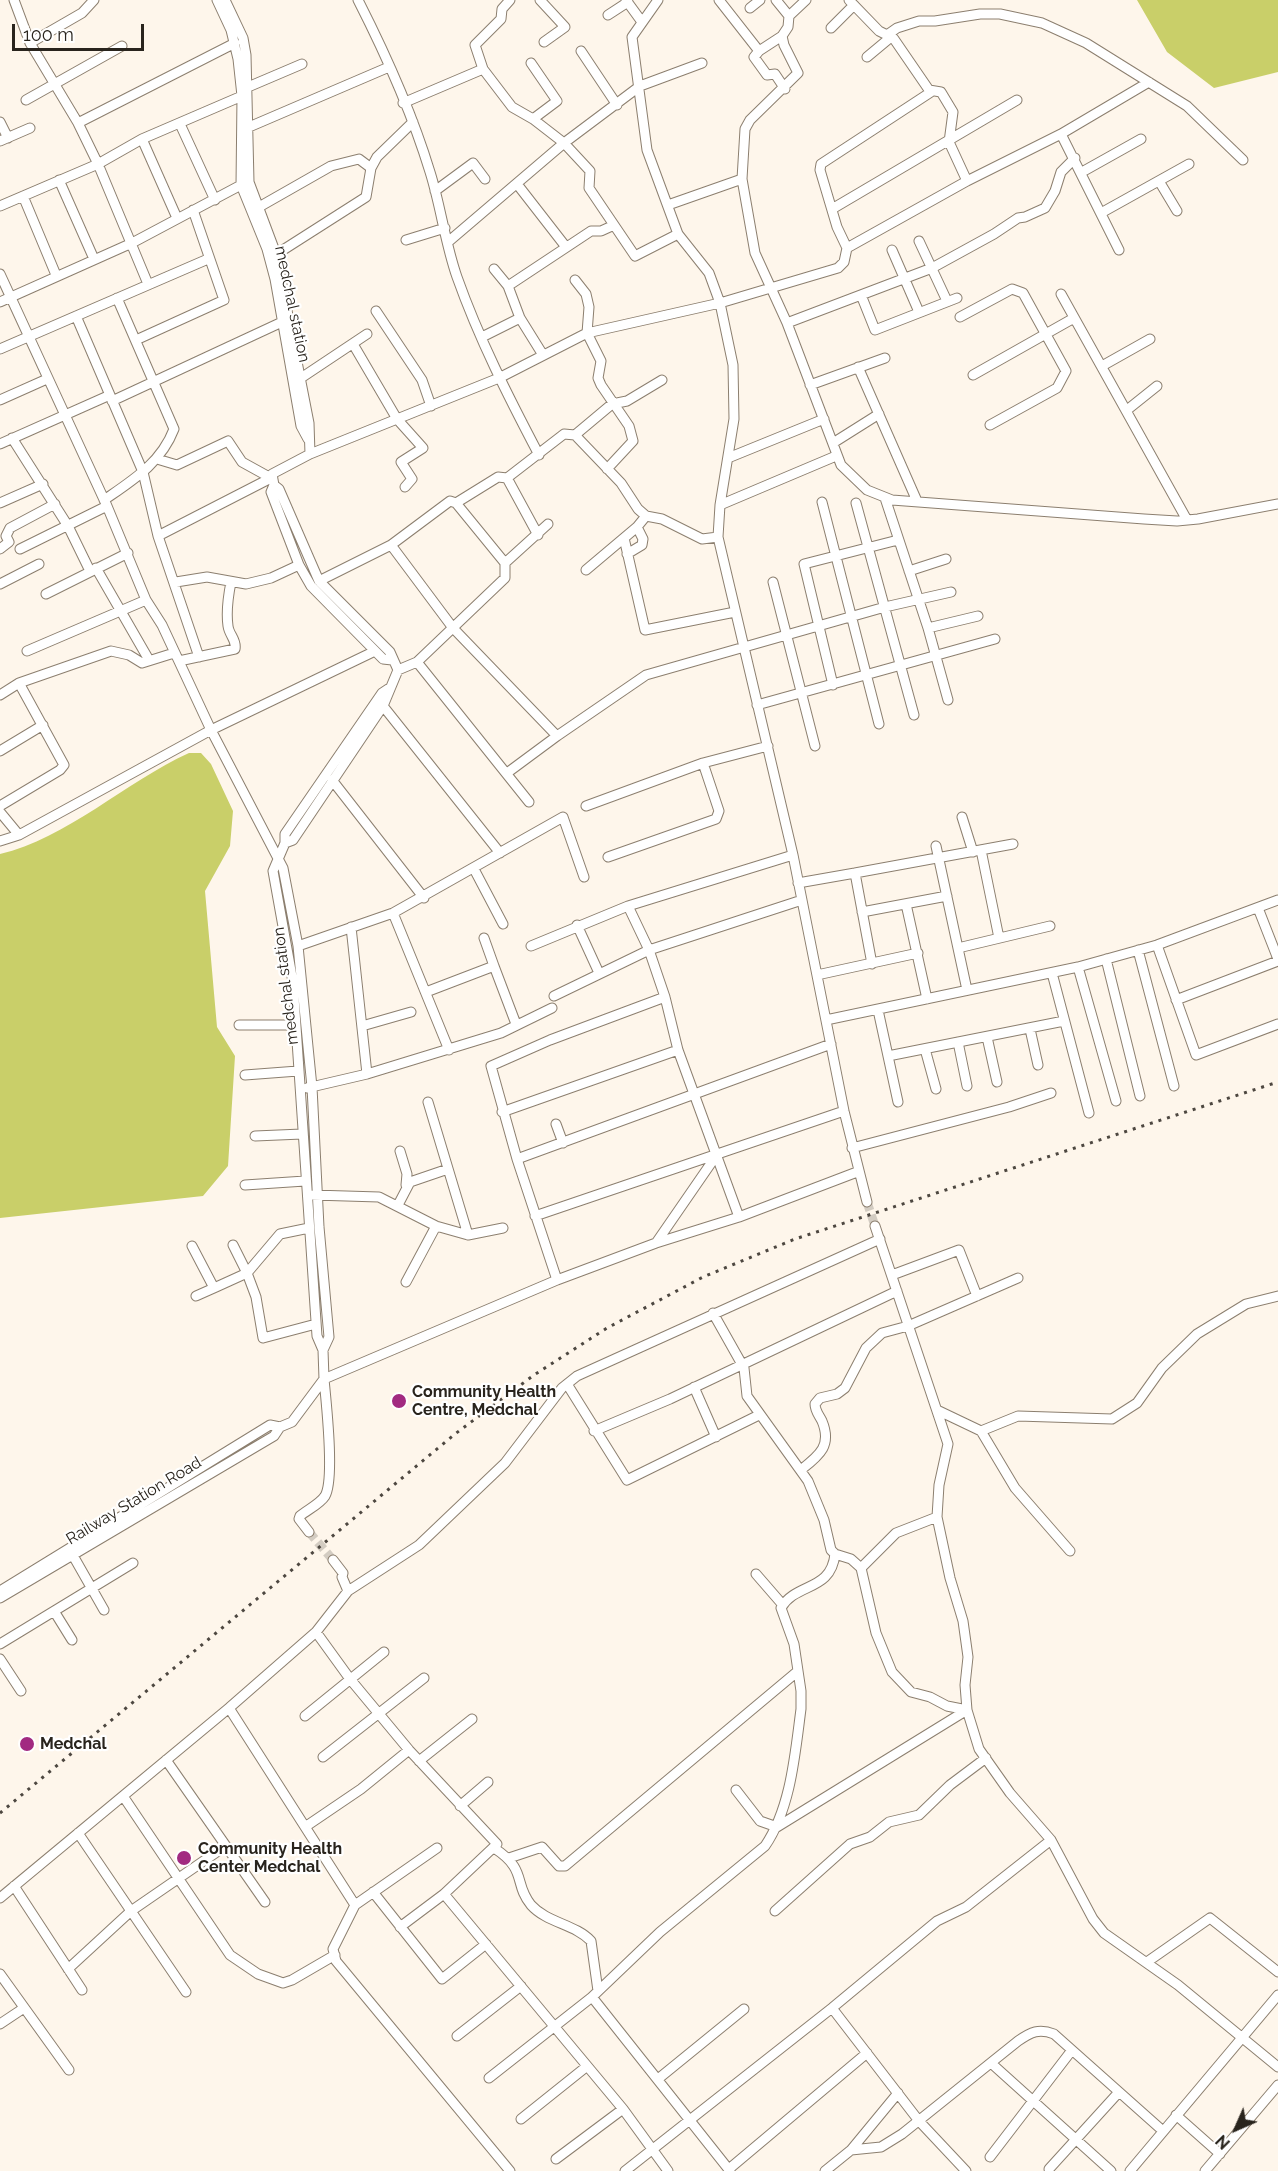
<!DOCTYPE html>
<html>
<head>
<meta charset="utf-8">
<style>
	body { margin:0 }
	#map { position:relative; width:1278px; height:2171px; overflow:hidden; background:#fef6eb; font-family:Raleway,sans-serif }
	canvas { display:block }
	.north { position:absolute; left:1206px; top:2099px; width:60px; height:60px; -webkit-text-stroke:4px #fff; paint-order:stroke; rotate:225deg; font-size:16px; font-weight:700; line-height:24px; text-align:center; color:#29241d }
	.north::after { content:''; display:block; margin:auto; width:21px; height:27px; background:#29241d; clip-path:polygon(50% 0,100% 100%,50% 72%,0 100%) }
	.scale { position:absolute; left:12px; top:24px; width:132px; height:27px; box-sizing:border-box; border:3px solid #29241d; border-top:0; padding-left:8px; font-size:18px; line-height:21px; white-space:nowrap; color:#29241d; -webkit-text-stroke:4px #fff; paint-order:stroke }
</style>
</head>
<body>
<div id="map">
<canvas width="1278" height="2171"></canvas>
<div class="north">N</div>
<div class="scale">100 m</div>
</div>
<script>
const ctx = document.querySelector('canvas').getContext('2d');
ctx.lineJoin = 'round';
function paint(path, color) { ctx.fillStyle = color; ctx.fill(path, 'evenodd'); }
function strokePath(path, color, width, dash) { ctx.strokeStyle = color; ctx.lineWidth = width; ctx.lineCap = dash ? 'butt' : 'round'; ctx.setLineDash(dash || []); ctx.stroke(path); }
function label(font, color, halo, rows, align = 'center') {
  ctx.font = font + ' Raleway,sans-serif'; ctx.lineWidth = 4.5; ctx.setLineDash([]); ctx.textBaseline = 'middle'; ctx.strokeStyle = halo; ctx.fillStyle = color; for (const [text, x, y, turn = 0] of rows) {
    ctx.save(); ctx.translate(x, y); ctx.rotate((+turn || 0) * Math.PI / 180); ctx.textAlign = isNaN(turn) ? turn : align; if (halo) ctx.strokeText(text, 0, 0); ctx.fillText(text, 0, 0); ctx.restore();
  }
}
const water = new Path2D(`
	M1137,0h141v72l-64,16 -47,-36z
	M189,753h12l10,11 22,47 -3,35 -25,45 12,136 18,29 -7,110 -25,30 -203,22v-364c66,-15 127,-73 189,-101z`);
const minorTunnel = new Path2D(`
	M867,1202l8,24
	M309,1532l24,28`);
const minor = new Path2D(`
	M14,0l16,43 48,80 20,41 50,120
	M217,0l14,30 7,29 4,37 -1,89 26,64 8,30 26,147 7,13
	M225,0l18,38 3,17 3,127 27,72 33,169 1,31 -38,20 2,11
	M358,0c28,55 54,113 72,172 11,35 15,71 27,105 22,62 52,121 82,178
	M540,0l25,27 -21,15
	M626,0l16,22
	M658,0l-26,37 15,113 31,84 31,39 11,30 13,62 1,54 -14,86 -2,32 75,318 51,256 23,91
	M719,0l40,51 -5,6 13,18 8,-1 10,15
	M776,0l13,16
	M806,0l-17,16 -1,11 -6,9 2,9 14,28 -48,47 -5,9 -3,50 13,74 32,70 54,142 26,25 25,10 252,19 33,2 21,-2 80,-15
	M849,0l30,31 8,4
	M750,8l10,-8
	M608,15l20,-13
	M831,28l23,-23
	M30,43l52,-30 12,-13
	M581,51l36,54
	M759,51l23,-15
	M867,57l24,-20
	M531,63l26,38 -24,18
	M483,69l29,38 21,12 31,24 26,28 -1,17 46,68 43,-22
	M248,87l54,-23
	M26,100l96,-54
	M403,103l80,-34 -8,-24 26,-26 1,-10 8,-9
	M0,122l8,16
	M78,123l157,-80
	M180,124l35,76
	M249,127l140,-60
	M1061,134l88,-52
	M142,139l35,79
	M0,141l30,-13
	M1082,172l59,-33
	M59,180l35,79
	M967,181l94,-47 58,116
	M1159,181l18,30
	M517,184l49,63
	M435,191l38,-28 12,16
	M23,196l33,79
	M668,205l74,-26
	M0,206l98,-42 44,-25 100,-43
	M259,207l72,-41 28,-7 12,9
	M832,209l185,-109
	M1101,213l88,-49
	M406,240l39,-12
	M919,241l28,60
	M448,242l116,-99 76,-57 62,-23
	M847,248l120,-67 -18,-39 4,-30 -12,-20 -12,-2 -35,-51 -7,-4 10,-7 22,-7h16l45,-7h20l42,9 44,20 101,63 56,54
	M892,250l27,62
	M272,257l94,-60 5,-29 6,-11 36,-35
	M0,274l107,232 39,94 16,25 49,105 72,138 15,78 14,141 7,140 10,110 -6,13
	M575,280l11,14 3,13 -2,26 14,28 -3,17 3,7 28,41 4,15 -26,28
	M508,286l83,-55h10l11,-5
	M1061,294l126,226
	M861,295l14,35 82,-32
	M0,302l132,-59 109,-58
	M376,311l46,69 9,26
	M76,316l67,156 15,64 41,121
	M960,317l52,-28 11,4 43,78 -9,17 -67,37
	M520,318l23,37
	M787,323l145,-55 62,-34 24,-16 7,-1 20,-9 10,-17 6,-19 14,-14
	M482,337l38,-19 -12,-32 -14,-17
	M136,340l88,-40 -31,-90
	M353,344l44,75 26,29 -22,14 11,17 -7,8
	M0,349l208,-90
	M1102,366l48,-27
	M858,367l59,134
	M973,375l101,-57
	M301,378l66,-44
	M810,385l75,-27
	M0,400l47,-21
	M112,401l170,-79
	M1127,410l30,-24
	M575,435l37,-31 15,-3 35,-21
	M12,438l56,88 22,45
	M833,443l46,-29
	M0,444l110,-49
	M310,454l189,-76 88,-45 133,-30 118,-35 6,-6 3,-14 -10,-21 -17,-57 1,-6 110,-72
	M728,458l96,-39
	M157,459l20,6 51,-24 14,21 29,16
	M507,478l31,57
	M274,485l5,4 40,92 71,71 8,18 -15,36 -90,134 -8,3
	M274,485l-3,7 28,73 12,21 72,73 9,1
	M885,498l43,130 20,72
	M104,500c29,-20 57,-37 70,-71l-57,-131
	M822,502l57,222
	M0,503l43,-19
	M456,503l49,60
	M856,503l58,212
	M720,505l116,-49
	M158,536l113,-58
	M624,538l21,92 90,-18
	M391,545l62,83 104,108 -50,37
	M0,549l9,-7 -3,-6 4,-8 45,-24
	M20,549l87,-43
	M627,554l15,-9 1,-6 -6,-12 9,-11
	M96,568l53,92
	M586,570l51,-43
	M909,571l37,-12
	M319,581l72,-36 59,-44 6,2 42,-26 9,1 57,-44 11,1 46,48 17,26 8,7 16,3 40,20 16,-2
	M176,582l31,-5 39,7 25,-6 28,-13
	M773,582l42,164
	M0,584l39,-20
	M46,594l82,-41
	M928,628l50,-12
	M27,651l119,-51
	M179,661l56,-12c2,-9 -6,-14 -7,-23 -2,-14 0,-29 3,-44
	M417,662l88,-84v-15l43,-39
	M398,670l19,-8 112,140
	M833,685l-29,-121 94,-24
	M0,695l19,-12 92,-32 18,4 13,8 32,-10
	M757,705l238,-66
	M383,706l117,147
	M557,736l89,-61 239,-68 66,-15
	M0,751l43,-26
	M332,780l92,118
	M0,806l60,-36 4,-5 -45,-82
	M586,806l117,-43 65,-17
	M0,812l19,23
	M962,817l11,35
	M0,841l19,-6 192,-105 164,-79
	M936,846l31,144
	M981,850l18,88
	M608,857l108,-38 3,-8 -16,-48
	M474,869l29,55
	M855,873l158,-29
	M798,883l57,-10 17,91
	M906,904l21,95
	M628,906l21,44 16,47 13,53 61,167
	M1258,908l20,51
	M862,912l85,-16
	M393,913l56,137
	M577,925l22,48
	M351,927l16,147
	M1157,945l39,110 82,-31
	M298,946l95,-33 170,-96 21,60
	M531,946l97,-40 165,-51
	M958,948l92,-22
	M1138,950l36,136
	M1106,959l34,137
	M494,966l22,58
	M1078,967l38,134
	M1052,973l37,140
	M817,975l101,-22
	M426,992l68,-26 -10,-28
	M554,996l95,-46 153,-50
	M1176,1000l102,-39
	M878,1010l20,92
	M826,1020l252,-53 79,-22 121,-45
	M239,1025h56
	M362,1026l49,-14
	M1030,1029l8,36
	M987,1037l10,45
	M958,1042l9,44
	M925,1049l11,40
	M888,1056l176,-35
	M245,1075l53,-4
	M307,1088l60,-14 134,-41 51,-25
	M428,1102l40,133
	M502,1112l176,-62
	M556,1124l7,19
	M255,1136l47,-2
	M852,1148l157,-41 42,-14
	M400,1151l7,23 -1,11
	M517,1159l-26,-93 59,-26 115,-43
	M245,1185l60,-4
	M313,1195l66,2 57,29 32,9 35,-7
	M398,1205l12,-23 38,-13
	M535,1216l309,-105
	M875,1226l73,218 -9,41 -2,32 13,61 13,43 5,36 -3,28 2,25 12,39 31,44 41,47 42,79 11,14 74,52 100,82
	M656,1243l60,-87
	M233,1245l14,28 33,-39 29,-6
	M192,1246l22,42 33,-15 9,24 7,41 53,-14
	M892,1275l67,-25 18,46
	M557,1280l-40,-121 314,-115
	M406,1282l30,-56
	M196,1296l18,-8
	M713,1313l31,55 3,28 61,85 16,39 7,30 4,4 16,5 10,9 15,65 16,39 19,20 19,5 17,9 20,4
	M567,1384l60,96 132,-65
	M694,1387l22,50
	M937,1410l44,21 34,57 55,63
	M280,1427l12,-5 32,-43 -1,-29 -6,-14 -24,-354 -20,-111 12,-28v-9l97,-141 6,-4
	M594,1431l76,-32 227,-108
	M981,1431l37,-15 94,3 25,-16 25,-35 35,-34 49,-30 32,-8
	M802,1469c18,-14 30,-24 20,-48 -3,-6 -7,-10 -7,-17l5,-6 17,-4 8,-6 21,-40 16,-15 26,-7 110,-48
	M309,1532l-10,-13 1,-3c7,-6 20,-12 25,-20 10,-17 1,-95 -1,-117l233,-99 99,-37 83,-26 118,-45
	M71,1552l33,58
	M333,1560l10,13 -1,4 6,14
	M861,1568l35,-35 41,-16
	M756,1574l26,30
	M0,1591l270,-166 10,2 -6,9 -274,162
	M54,1611l18,29
	M316,1632l34,47 59,71 88,94 -53,50 -44,33
	M0,1644l133,-81
	M0,1659l21,32
	M229,1708l126,197 -22,44 3,12 174,210
	M305,1716l79,-64
	M323,1757l101,-79
	M166,1760l99,142
	M419,1761l53,-42
	M736,1790l24,31 17,6 190,-117
	M123,1796l107,159 28,19 25,9 9,-3 43,-25
	M460,1806l28,-24
	M305,1827l56,-38 48,-39
	M78,1833l108,159
	M494,1848c34,22 19,35 37,57 16,18 44,19 60,36l7,50
	M509,1858l33,-11 17,19h6l233,-195
	M14,1886l68,104
	M373,1892l69,87 44,-35
	M444,1894l179,215 45,62
	M0,1898l229,-190 87,-76 32,-41 71,-46 86,-82 57,-75 15,-12 303,-137
	M355,1905l82,-57
	M775,1911l75,-67 20,-7 19,-15 30,-7 31,-30 36,-27
	M1147,1962l63,-44 68,54
	M68,1969l63,-58 93,-64
	M0,1974l69,96
	M592,1997l138,174
	M832,2008l87,113 47,50
	M0,2024l24,-16
	M457,2036l64,-50
	M991,2063l120,108
	M489,2078l103,-81 68,-65 105,-86c26,-38 30,-92 36,-137v-18l-7,-47 -13,-36c15,-26 50,-16 54,-54
	M658,2079l86,-70
	M1176,2115l44,39
	M521,2119l65,-52
	M851,2150l30,-3 21,-13 116,-93c13,-9 21,-13 36,-7l109,97
	M990,2157l82,-107
	M556,2159l67,-50
	M729,2169l138,-116
	M1049,2169l70,-77
	M625,2171l207,-163 105,-87 29,-14 85,-67
	M825,2171l26,-21 47,-57
	M1130,2171l148,-176
	M1205,2171l73,-86`);
const rail = new Path2D(`
	M0,1813l455,-379 79,-59 73,-47 96,-51 92,-38 483,-157`);
const markers = [
	[399,1401,8,"#a22a81"],
	[27,1744,8,"#a22a81"],
	[184,1858,8,"#a22a81"]
];
const streetNames = [
	["medchal station",292,304,78],
	["medchal station",286,986,-97],
	["Railway Station Road",134,1501,-31]
];
const poiNames = [
	["Community Health",412,1392],
	["Centre, Medchal",412,1410],
	["Medchal",40,1744],
	["Community Health",198,1849],
	["Center Medchal",198,1867]
];
paint(water, '#c9cf69');
strokePath(minorTunnel, '#d3ccc2', 9, [9, 4.5]);
strokePath(minor, '#8c7f6f', 11);
strokePath(minor, '#fff', 9);
strokePath(rail, '#4d4740', 3, [3, 6]);
for (const [x, y, r, color] of markers) { const dot = new Path2D(); dot.arc(x, y, r, 0, 2 * Math.PI); ctx.fillStyle = color; ctx.fill(dot); strokePath(dot, '#fff', 2); }
label('16px', '#29241d', '#fff', streetNames);
label('bold 16px', '#29241d', '#fff', poiNames, 'left');
</script>
</body>
</html>
